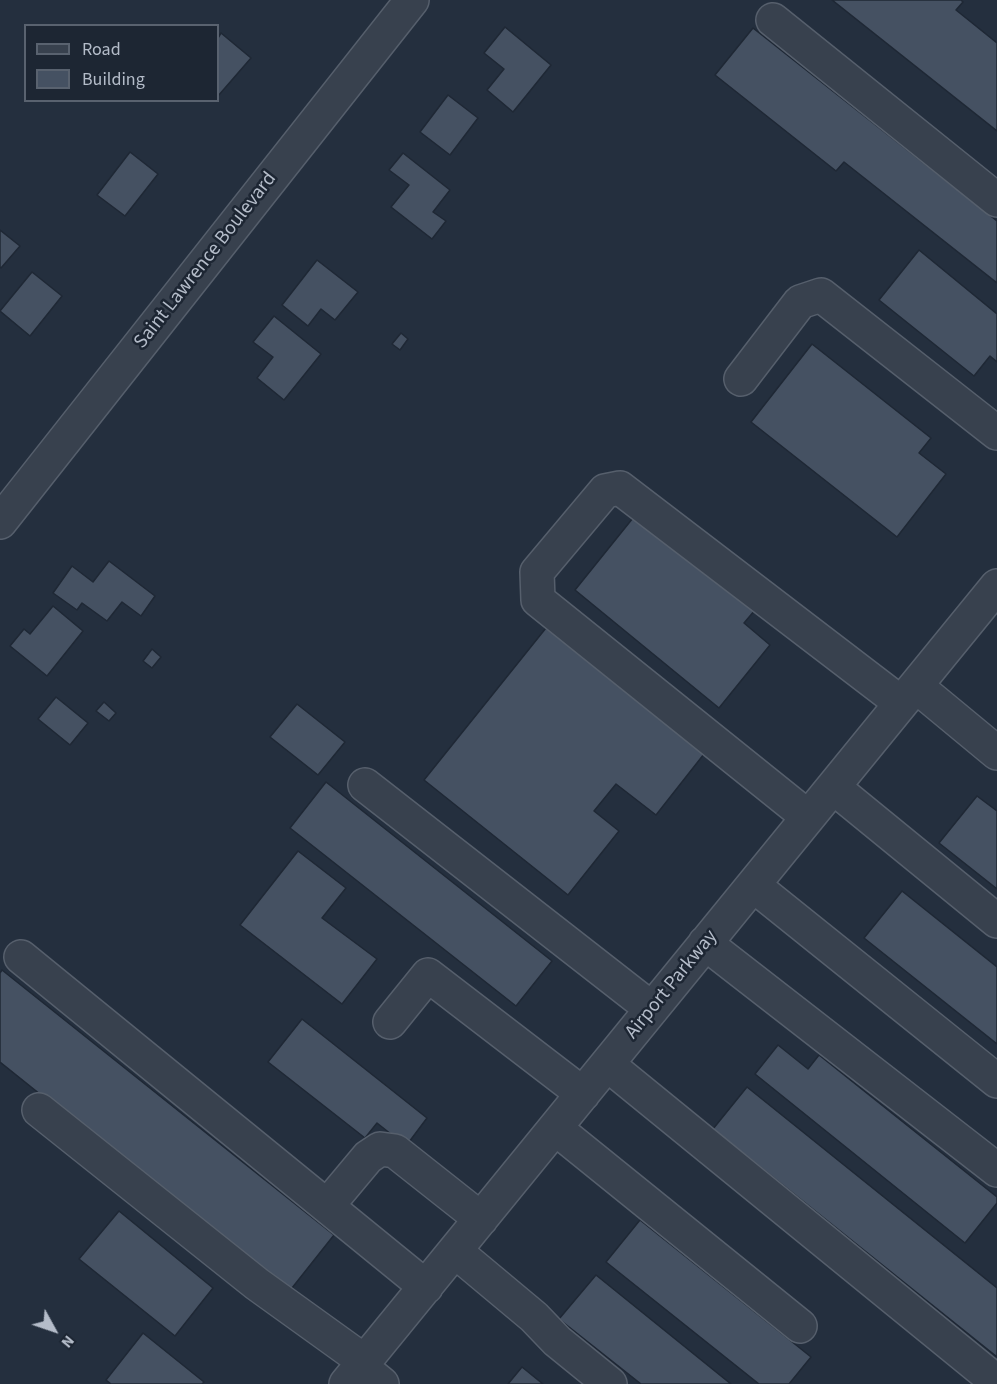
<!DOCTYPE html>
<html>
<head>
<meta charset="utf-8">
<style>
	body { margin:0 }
	#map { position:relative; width:997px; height:1384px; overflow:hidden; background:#242f3e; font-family:"Source Sans 3",sans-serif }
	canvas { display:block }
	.legend { position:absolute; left:24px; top:24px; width:195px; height:78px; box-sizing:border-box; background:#1d2633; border:2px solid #59626f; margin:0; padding:8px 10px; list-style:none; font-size:18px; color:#b4bcc9 }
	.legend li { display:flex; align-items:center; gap:12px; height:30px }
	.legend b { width:30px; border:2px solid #59626f }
	.north { position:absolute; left:24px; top:1300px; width:60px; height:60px; -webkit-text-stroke:4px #1d2633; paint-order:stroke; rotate:130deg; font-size:16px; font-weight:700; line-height:24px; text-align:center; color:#b4bcc9 }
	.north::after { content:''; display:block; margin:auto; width:21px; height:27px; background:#b4bcc9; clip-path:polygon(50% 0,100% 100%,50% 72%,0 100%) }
</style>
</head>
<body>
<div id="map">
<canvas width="997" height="1384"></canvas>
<ul class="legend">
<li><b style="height:8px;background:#38414e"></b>Road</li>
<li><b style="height:16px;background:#455162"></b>Building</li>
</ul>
<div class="north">N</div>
</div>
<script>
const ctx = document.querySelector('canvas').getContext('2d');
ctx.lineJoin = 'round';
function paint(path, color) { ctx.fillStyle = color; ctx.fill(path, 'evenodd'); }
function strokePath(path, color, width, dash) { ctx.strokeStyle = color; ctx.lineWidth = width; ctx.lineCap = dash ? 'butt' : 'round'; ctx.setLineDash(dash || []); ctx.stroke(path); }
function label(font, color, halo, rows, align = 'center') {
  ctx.font = font + ' "Source Sans 3",sans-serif'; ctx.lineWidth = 5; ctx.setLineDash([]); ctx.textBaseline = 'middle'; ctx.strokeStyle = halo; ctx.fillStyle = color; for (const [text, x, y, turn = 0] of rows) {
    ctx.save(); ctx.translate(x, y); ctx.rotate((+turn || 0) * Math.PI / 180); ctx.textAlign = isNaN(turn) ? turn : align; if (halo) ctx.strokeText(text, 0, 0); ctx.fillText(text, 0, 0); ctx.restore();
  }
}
const building = new Path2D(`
	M832,0h129l2,2 -7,8 41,33v88z
	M505,27l46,38 -38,47 -26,-22 17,-21 -20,-16z
	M753,28l244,193v62l-153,-121 -8,9 -121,-96z
	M221,33l30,25 -33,38v-58z
	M448,95l30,23 -28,37 -30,-23z
	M130,152l28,22 -33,42 -28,-21z
	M403,153l47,37 -17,22 13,9 -14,18 -41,-32 18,-22 -20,-15z
	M0,230l20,16 -19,22 -1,-1z
	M919,250l78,64v48l-7,-6 -16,20 -95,-76z
	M317,260l41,32 -23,28 -14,-11 -13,17 -26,-21z
	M32,272l30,24 -32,40 -30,-25z
	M274,316l47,38 -37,46 -27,-22 16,-21 -20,-15z
	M401,333l7,6 -8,11 -8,-6z
	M812,344l119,94 -12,15 27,21 -49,63 -146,-115z
	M637,513l118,97 -11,13 26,22 -51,63 -144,-118z
	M109,561l46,35 -14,20 -19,-14 -15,19 -25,-18 -5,7 -24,-17 19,-27 21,16z
	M53,606l30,25 -36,45 -37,-30 14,-17 6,5z
	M546,628l158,126 -48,61 -40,-31 -22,27 25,20 -51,64 -144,-115z
	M152,649l9,8 -9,11 -9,-7z
	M56,697l32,26 -18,22 -32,-26z
	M104,702l12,11 -7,8 -13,-10z
	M297,704l48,38 -27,33 -48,-38z
	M326,782l226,179 -36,45 -226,-178z
	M977,796l20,15v78l-58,-46z
	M298,851l48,37 -24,30 55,41 -35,45 -102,-79z
	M902,891l95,76v77l-133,-106z
	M2,970l332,265 -46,58 -288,-231v-89z
	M302,1019l125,99 -21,28 -29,-23 -12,15 -97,-76z
	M778,1045l30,24 11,-14 178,142v6l-32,40 -210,-169z
	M747,1087l250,201v69l-284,-228z
	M119,1211l94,77 -38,48 -96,-77z
	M640,1220l171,137 -22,27h-30l-153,-122z
	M596,1275l135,109h-90l-82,-65z
	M143,1333l61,49 -2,2h-91l-5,-4z
	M522,1367l21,17h-35z`);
const minor = new Path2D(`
	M773,20l224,180
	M741,379l59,-77 21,-7 176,138
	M0,522l412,-522
	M916,686l81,67
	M365,785l287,224
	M833,787l164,134
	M808,817l-270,-217 -1,-28 68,-81 15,-3 281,215
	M753,885l244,196
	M705,943l292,227
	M21,957l405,330
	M390,1022l38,-47 155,119
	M607,1064l390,318
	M39,1110l218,174 107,77
	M555,1128l245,198
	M327,1206l41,-49 12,-8 15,2 86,68
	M455,1251l79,66 23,24 53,43
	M360,1366l22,18
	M346,1384l651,-798`);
const streetNames = [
	["Saint Lawrence Boulevard",206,261,-52],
	["Airport Parkway",672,985,-51]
];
paint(building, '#455162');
strokePath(building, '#1f2835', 1.5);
strokePath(minor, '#565f6c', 36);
strokePath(minor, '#38414e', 33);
label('20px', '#b4bcc9', '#1d2633', streetNames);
</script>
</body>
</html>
